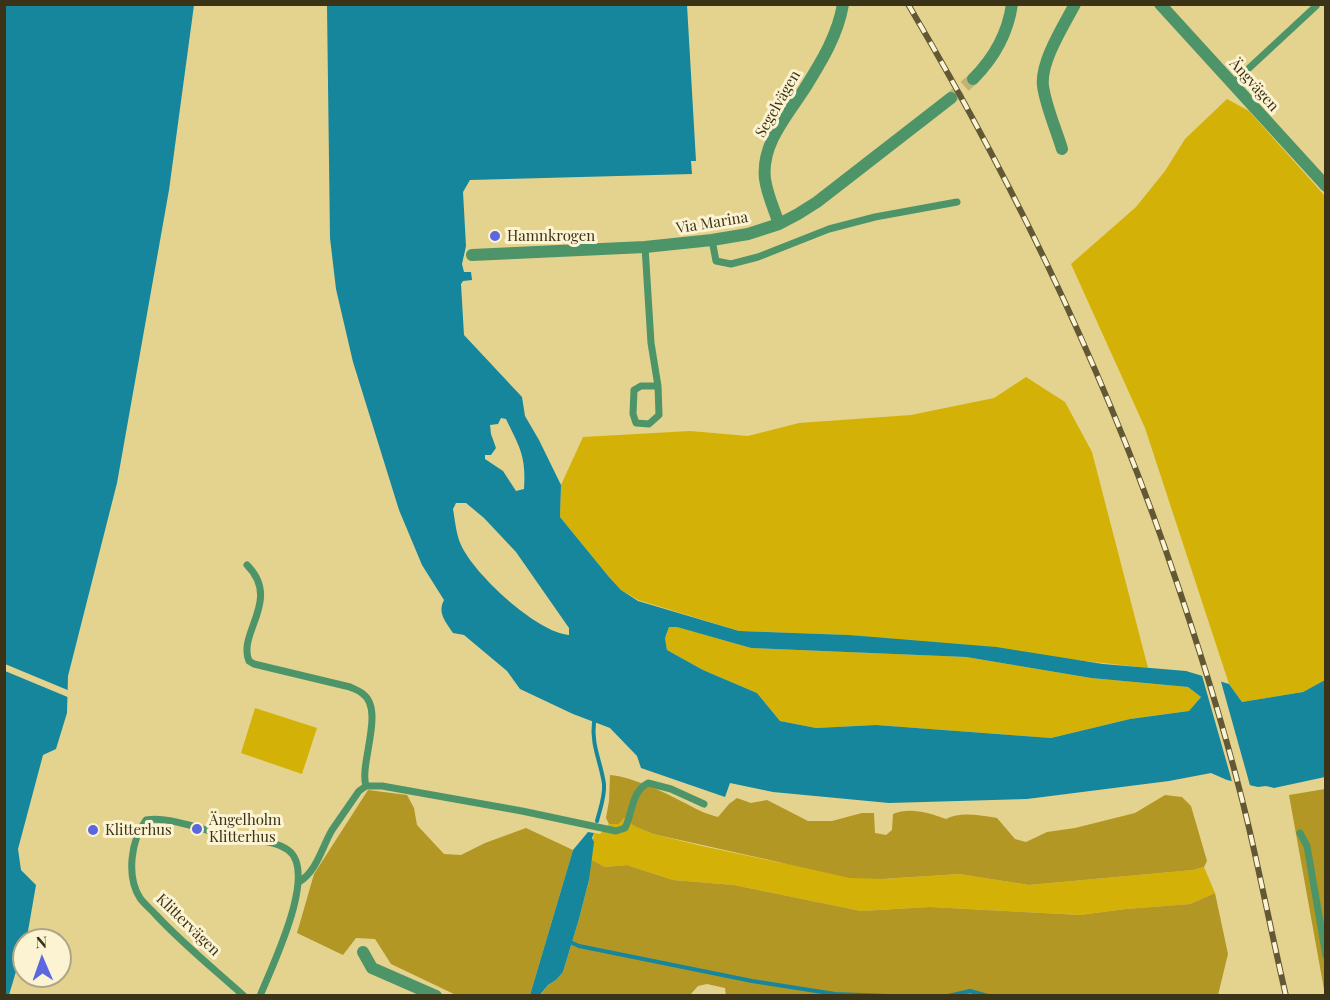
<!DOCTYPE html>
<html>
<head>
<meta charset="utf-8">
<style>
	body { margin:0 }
	#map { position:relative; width:1330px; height:1000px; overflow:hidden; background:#e4d28f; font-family:"Playfair Display",serif }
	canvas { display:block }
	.frame { position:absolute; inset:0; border:6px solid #3b3318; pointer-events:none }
	.north { position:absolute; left:12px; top:928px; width:60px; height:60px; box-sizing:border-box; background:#fcf3d2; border:2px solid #afa688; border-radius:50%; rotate:358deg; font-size:16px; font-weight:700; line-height:24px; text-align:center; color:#3b3318 }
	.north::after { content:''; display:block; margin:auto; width:21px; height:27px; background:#5b67df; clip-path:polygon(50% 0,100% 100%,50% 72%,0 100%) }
</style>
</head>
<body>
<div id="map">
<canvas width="1330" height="1000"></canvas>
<div class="frame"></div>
<div class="north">N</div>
</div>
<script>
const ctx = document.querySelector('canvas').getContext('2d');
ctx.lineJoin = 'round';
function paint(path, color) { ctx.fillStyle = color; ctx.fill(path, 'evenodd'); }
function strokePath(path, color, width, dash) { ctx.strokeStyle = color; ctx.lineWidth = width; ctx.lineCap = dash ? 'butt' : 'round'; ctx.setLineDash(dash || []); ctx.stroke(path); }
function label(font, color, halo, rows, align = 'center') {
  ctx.font = font + ' "Playfair Display",serif'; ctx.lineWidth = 6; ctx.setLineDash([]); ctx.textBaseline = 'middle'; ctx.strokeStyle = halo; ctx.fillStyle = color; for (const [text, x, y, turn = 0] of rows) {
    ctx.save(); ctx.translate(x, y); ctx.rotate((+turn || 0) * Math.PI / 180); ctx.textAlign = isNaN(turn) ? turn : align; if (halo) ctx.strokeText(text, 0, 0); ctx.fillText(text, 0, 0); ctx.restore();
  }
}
const green = new Path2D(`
	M1227,99l22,12 76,85v484l-22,12 -61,10 -13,-18 -84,-256 -74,-164 65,-57 29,-36 20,-32z
	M1026,377l39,25 27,50 56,216 -299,-33 -110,-4 -101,-31 -17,-10 -12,-13 -49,-60 1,-32 22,-48 107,-6 58,5 51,-13 112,-8 83,-17z
	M669,627h9l73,21 215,9 125,21 97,9 13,10 -12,14 -59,8 -79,19 -175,-13 -60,3 -36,-7 -23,-28 -54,-23 -36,-20 -2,-12z
	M255,708l62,20 -15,46 -61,-21z
	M624,818l10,8 19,8 49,12 75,16 107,17 75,-5 70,11 164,-15 11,-3 11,26 -25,11 -64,5 -46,6 -150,-8 -69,4 -127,-26 -61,-5 -46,-15 -22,2 -15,-8 4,-26 6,1 9,-10h10z`);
const forest = new Path2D(`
	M610,775c23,2 56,18 77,29 11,6 19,10 31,13l11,-13 8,-6 14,5 16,-3 41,21h24l30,-8h12l1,20 11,2 6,-5 1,-16c17,-7 36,-1 53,5 16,-8 35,-3 51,-1l18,21 11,3 21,-10 28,-4 60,-15 30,-18 17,2 9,9 16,55 -3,6 -11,3 -164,15 -70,-11 -76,5 -33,-1 -197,-44 -19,-8 -10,-8 -5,6h-10l-3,-6 3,-17z
	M1325,789v206l-36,-200z
	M368,790l39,5 7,13 3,17 27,29 17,1 24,-12 41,-15 47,22 -43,145h-74l-65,-31 -16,-25 -19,-1 -13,17 -46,-22 17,-59z
	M590,859l15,8 22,-2 46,15 61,5 127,26 69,-4 150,8 46,-6 64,-5 25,-11 13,61 -10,41 -492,1 -1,-8 -18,-4 -9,2 -8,9 -150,1 8,-11 8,-5 7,-8 16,-53 10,-39z`);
const water = new Path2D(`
	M5,5h189l-25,185 -52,293 -49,193 -1,37 -11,36 -13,6 -25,94 3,21 15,15 -8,46 -19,64 -4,1z
	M327,5h360l9,156h-5l1,13 -222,6 -7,12 3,54 -4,18 2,8h7l1,8 -9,1 -2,3 3,51 58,62 3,19 14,24 22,45 -1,32 49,60 12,13 17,11 101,30 110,4 147,12 107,17 83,7 43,13 13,18 61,-10 22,-12v97l-51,11 -8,-2 -8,1 -31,-7 -16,-7 -42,8 -142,18 -138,4 -116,-11 -43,-9 -5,14 -84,-29 -4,-12 -27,-28 -37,-14 -53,-25 -13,-18 -43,-36 -11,-2c-7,-11 -16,-20 -9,-33l-22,-35 -23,-55 -46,-148 -17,-73 -6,-51zM501,418l5,1c14,29 20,37 18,70l-8,2 -13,-20 -18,-12v-4h6l5,-7 -5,-14 -1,-9 8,-1zM456,503h10l18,15 32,34 53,76v7c-33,-3 -95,-61 -108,-90 -5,-11 -6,-25 -8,-36zM669,627h8l74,21 215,9 125,21 97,9 13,10 -12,14 -59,8 -79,19 -175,-13 -60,3 -36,-7 -23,-28 -54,-23 -36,-20 -2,-12z
	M588,832l6,1 -2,5 2,4 -5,38 -10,39 -16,53 -7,8 -8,5 -8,10h-10l43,-145z`);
const pier = new Path2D(`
	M5,664l65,27v7l-65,-27z
	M1201,672l19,6 31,111 -18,-4z`);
const stream = new Path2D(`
	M594,722c-3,23 7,40 10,62 1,13 -4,25 -7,37
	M570,942l9,4 173,35 83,13 53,2
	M948,996l22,-5 18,5`);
const minorTunnel = new Path2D(`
	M951,98l22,-19`);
const service = new Path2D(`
	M1233,83l83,-77
	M712,240l4,21 15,3 27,-7 71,-28 46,-12 82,-15
	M645,247l6,96 7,43 1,29 -10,9 -13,-1 -3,-9 1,-24 7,-4h17
	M247,565c35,35 -10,68 2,96l5,3 96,23c4,2 10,4 13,7 22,16 -4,70 3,92
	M1300,833l7,13 19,110
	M299,882c18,-11 23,-35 33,-52 9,-13 18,-26 27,-39l7,-5h16l140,25 94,20 9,-3c8,-16 6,-36 23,-45l23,6 33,15
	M244,996c-30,-27 -61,-52 -88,-81 -5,-6 -12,-11 -16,-17 -14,-22 -9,-58 6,-78 24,-4 60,11 85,17 19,5 40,1 57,13 31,22 -17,118 -28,146`);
const minor = new Path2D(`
	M1160,4l166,182
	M973,79c20,-20 35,-46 39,-75
	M1062,149c-6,-20 -16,-42 -19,-63 -3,-24 21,-61 32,-82
	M779,224c-5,-15 -12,-30 -14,-45 -4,-35 22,-63 40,-91 16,-26 33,-53 38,-84
	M472,255l173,-8 67,-7 36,-6 31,-10 19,-10 19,-12 134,-104
	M363,952l9,16 64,28`);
const rail = new Path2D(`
	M908,4c109,185 202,379 270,582 27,80 52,161 71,242 13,56 24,112 37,168`);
const markers = [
	[495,236,6,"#5b67df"],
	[197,829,6,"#5b67df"],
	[93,830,6,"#5b67df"]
];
const streetNames = [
	["Ängvägen",1254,85,48],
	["Segelvägen",778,104,-60],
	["Via Marina",712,223,-9],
	["Klittervägen",188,925,44]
];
const poiNames = [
	["Hamnkrogen",507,236],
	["Ängelholm",209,820],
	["Klitterhus",209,837],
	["Klitterhus",105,830]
];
paint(green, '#d4b107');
paint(forest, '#b29724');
paint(water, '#15869c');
paint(pier, '#e4d28f');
strokePath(stream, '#15869c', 4);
strokePath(minorTunnel, '#c2b277', 12, [12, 6]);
strokePath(service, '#4d9468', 7);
strokePath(minor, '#4d9468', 12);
strokePath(rail, '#625834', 6);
strokePath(rail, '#fcf3d2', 4, [11]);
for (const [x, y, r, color] of markers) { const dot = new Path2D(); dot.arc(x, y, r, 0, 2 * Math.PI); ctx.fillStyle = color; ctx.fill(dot); strokePath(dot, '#fcf3d2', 2); }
label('15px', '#3b3318', '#fcf3d2', streetNames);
label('15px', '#3b3318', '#fcf3d2', poiNames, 'left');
</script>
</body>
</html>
